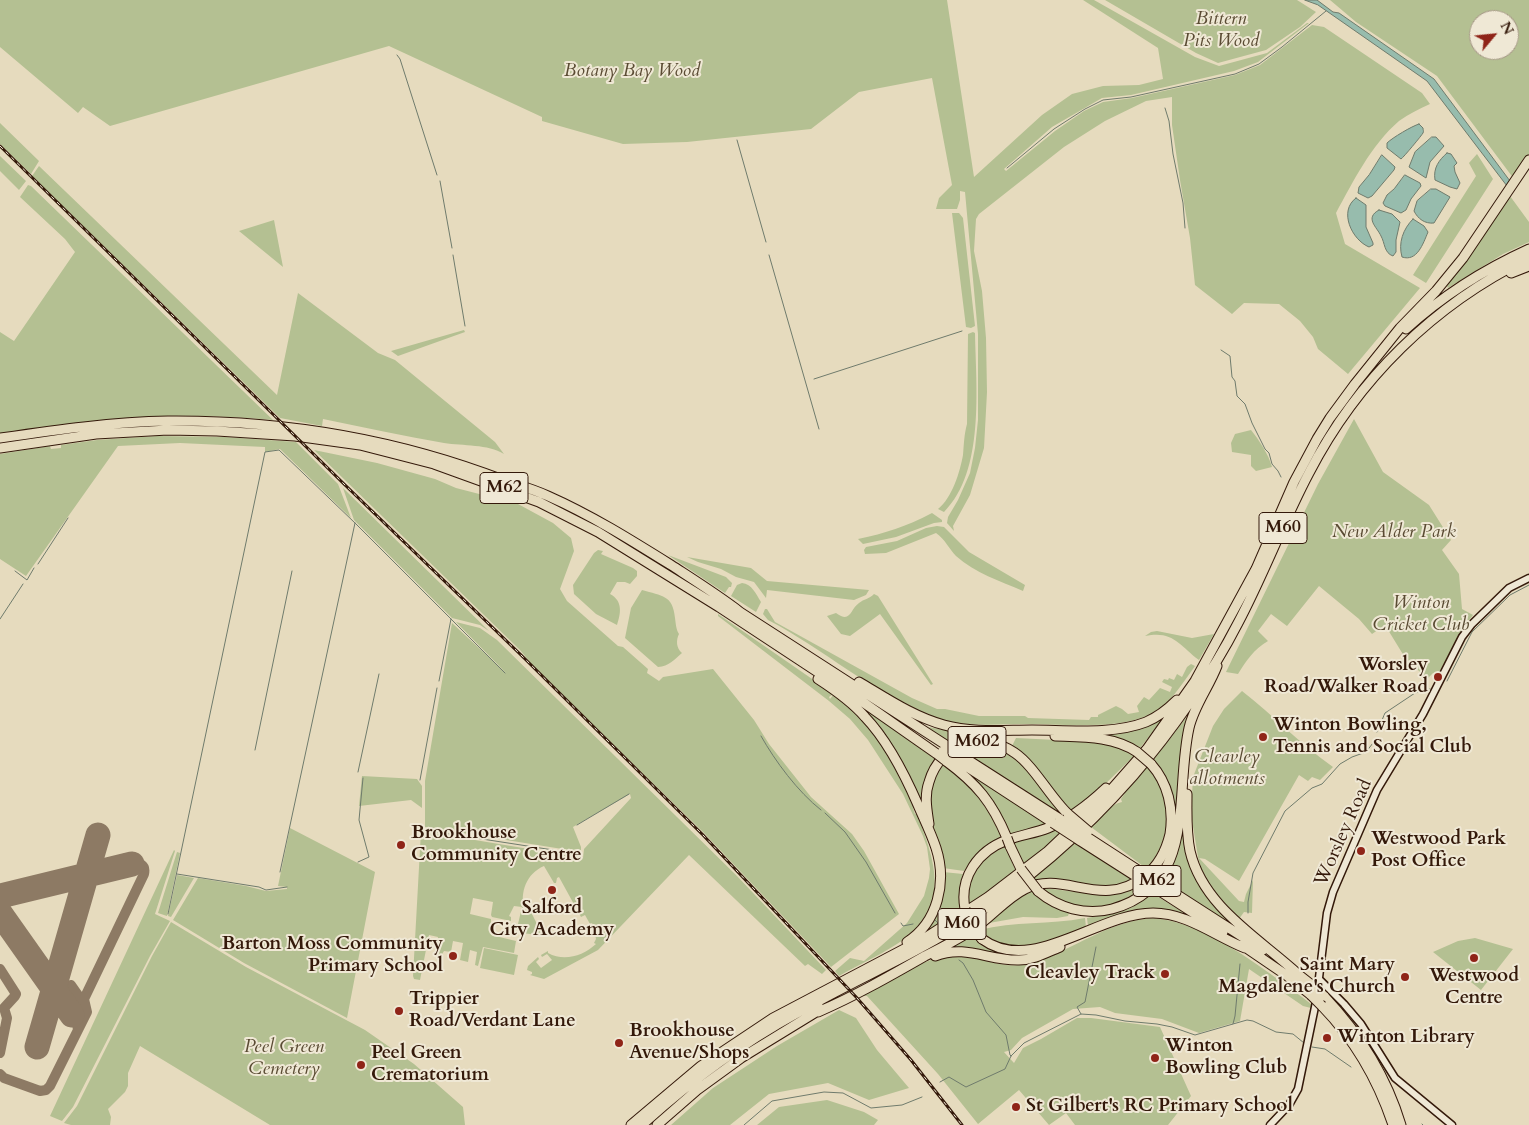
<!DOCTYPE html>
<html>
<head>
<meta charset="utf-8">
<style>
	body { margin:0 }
	#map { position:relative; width:1529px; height:1125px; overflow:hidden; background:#e6dbbe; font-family:Cardo,serif }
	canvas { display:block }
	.north { position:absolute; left:1469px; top:10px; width:50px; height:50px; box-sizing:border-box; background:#efe8d5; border:1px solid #a49584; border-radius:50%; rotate:62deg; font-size:14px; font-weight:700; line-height:20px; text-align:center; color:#34190a }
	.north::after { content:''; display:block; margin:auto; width:18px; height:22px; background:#8f2418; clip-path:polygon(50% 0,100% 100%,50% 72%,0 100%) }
</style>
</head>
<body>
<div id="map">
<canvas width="1529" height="1125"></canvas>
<div class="north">N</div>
</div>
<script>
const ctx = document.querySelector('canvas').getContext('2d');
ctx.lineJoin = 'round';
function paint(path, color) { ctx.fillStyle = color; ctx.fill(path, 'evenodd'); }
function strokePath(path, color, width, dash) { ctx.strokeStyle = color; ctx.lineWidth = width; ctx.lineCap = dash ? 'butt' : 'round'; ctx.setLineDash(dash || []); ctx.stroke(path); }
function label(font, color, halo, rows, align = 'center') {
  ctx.font = font + ' Cardo,serif'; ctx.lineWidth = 4; ctx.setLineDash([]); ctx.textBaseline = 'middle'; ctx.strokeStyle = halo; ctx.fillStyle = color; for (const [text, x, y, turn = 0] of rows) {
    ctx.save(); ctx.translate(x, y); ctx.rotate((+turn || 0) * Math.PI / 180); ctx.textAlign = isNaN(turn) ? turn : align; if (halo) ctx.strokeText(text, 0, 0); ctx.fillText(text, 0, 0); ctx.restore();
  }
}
const green = new Path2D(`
	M0,0h947l27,177 68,-62 30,-21 31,-8 36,-1 24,-6 -5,-31 -75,-48h11l101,57 24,9 48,-13 40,-30h2l-51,39 -24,9 -103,24 -29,3 -50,29 -48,42 2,2 49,-40 29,-20 19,-9 29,-4 103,-23 25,-10 52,-40 12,2 98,66 8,11c-11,5 -21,10 -31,17 -28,24 -46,61 -63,92l9,31 75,44 -72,86 -30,-25 -5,-12 -13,-16 -21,-17 -35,-1 -12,11 -37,-29 -5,-47 -10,-58 -8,-55v-28l-26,4 -41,20 -41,26 -85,67 -3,5 -2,32 8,40 4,47 1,54 -3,56 -14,47 -17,31 1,5 -7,-8 1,-6 10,-17 12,-27 5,-25 3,-28v-86l-13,-142 -5,-1v9l-3,9h-21l3,-11 13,-13 -20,-107 -73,14 -48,37 -124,13 -64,2 -81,-23v-4l-153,-71 -279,80 -27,-19 -5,6 -78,-66z
	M1105,0h192l19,12 -16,15 -34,23 -48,13 -22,-10z
	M1330,0h199v155l-15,24 -77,-103 -81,-54zM1479,20h30v30h-30z
	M0,123l39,38 -8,13 -31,-30z
	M1477,154l16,25 -67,104 -13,-8 63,-99 -7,-13z
	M0,156l26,25 -7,9 -19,-19z
	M39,166l238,229 21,-102 80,60 17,7 100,82 9,12c-16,-10 -41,-8 -60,-11 -40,-7 -81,-16 -121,-24l-1,7 -42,-8 -248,-242z
	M28,185l3,1 242,234c-36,-3 -73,-5 -110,-4 -55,3 -109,11 -163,18v-102l14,9 61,-89 -10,-13 -45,-42z
	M1510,196l19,26v20l-26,12 -55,34 -1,-2 8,-12z
	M952,213h7l4,5 12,108 -4,2 -5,-1z
	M274,220l9,47 -44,-36z
	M464,330l1,2 -67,24 -7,-5z
	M973,332l2,1c1,55 10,138 -31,179l-6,-3c14,-11 22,-37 25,-54 1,-11 1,-20 4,-31l1,-90z
	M1354,419l29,53 46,33 22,35 -9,10 17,24 3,35 11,6 -9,12 -27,49 -4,-3 -6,6 -23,-23 -19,-31 -13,9 -13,-15 -40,-33 -32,40 -16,-12 -13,17 10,10c-14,8 -22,20 -30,33l-12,-2 92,-188z
	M1251,430c8,10 18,25 21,37l-16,4 -5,-5v-11l-19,-3 -1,-9 4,-9z
	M157,436l68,1 71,5 42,42 13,34 -71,-69 -15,3v-5l-85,-4 -62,3 -92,130 -26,-17v-105l50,-8 1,3 10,-1v-3l36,-5z
	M314,450l63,13 58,16 21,9 62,16 35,19 18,15 3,13 -14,38 7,12 51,45 5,1 25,22 -1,4 12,8 4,-4 50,-8 41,51 15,24 42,53 41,37 12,17 35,63 -68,53 -128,-135 -169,-165 -14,-17z
	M343,488l146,143 -9,-6 -28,-7 -98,-98z
	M932,513l10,7v2l-8,1 -38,14 -33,7 -5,-5c28,-6 47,-12 74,-26z
	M937,526l7,1 25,25 56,33 -2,6c-23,-10 -48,-18 -67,-35 -7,-7 -11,-17 -20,-23l-50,20 -21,1 -1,-4 2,-3 31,-6 29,-13z
	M598,550l5,1 -2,3 32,14 4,3v5l-7,8 -5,-2h-8l-7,12c13,7 11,19 7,31l-21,-11 -22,-20 -1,-9 21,-32z
	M668,555l58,22 6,6 -1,4h-2l-4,6z
	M687,557l64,11 16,13 102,9 -3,5 -12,5 -87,-10 -1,8 -12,-16 -18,-5 -15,-8 -23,-7z
	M742,583c10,1 14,11 19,19l-5,10 -25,-16 6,-11z
	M642,590c20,6 31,5 33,28 1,7 1,11 4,16 -3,6 -3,14 3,19 -8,7 -13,13 -24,14l-33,-29 6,-30z
	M874,594l4,2 55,88 -2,1 -51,-71 -30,22 -9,-2 -14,-18 9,-3c15,11 14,-4 23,-10 5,-4 10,-4 15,-9z
	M765,609h2l8,13 137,76 25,11h8l34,7h46l3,2 61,2 2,-3h7v-2l18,-9 6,3 6,5 11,-2 -2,-6 7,-9 5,3 11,-12 10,4 2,-5 -10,-5 2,-3 4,1 1,-2 5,2 3,-6 5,3 5,-10 4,-3 4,2c-13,18 -26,40 -46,49 -31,15 -89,9 -124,9 -32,0 -64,4 -94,-8 -59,-23 -107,-67 -163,-96l-5,-6z
	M718,614l113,78 2,2 -4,3 1,2 4,-5c9,7 19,14 26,23 23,26 39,59 54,90l-1,1 2,6h2c17,45 35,91 -14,126 -20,14 -43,24 -64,36l-4,-5 15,-13 14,3 43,-38 17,-27 5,-18 1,-9 -3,-22 -4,-11 -20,-42 -35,-54 -18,-21 -21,-18 -111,-85z
	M456,622l24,6 17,12 240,236 89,94 -4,4 -14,-10 -3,2 -116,-111 -91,95 -54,29 -14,-4 2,-1v-2l-5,-2 1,-4 10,-9 1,2 -3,3 5,6 11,-8 -5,-6 -5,3 -1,-2 7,-4v2c16,9 35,3 48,-9l-2,-1 2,-4 -1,-5 2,-1 -5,-10 -2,1 -5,-9 -4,2 -22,-40 -2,1 -1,5h-2l-10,-17c-18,8 -24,26 -20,44l5,-2 7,14 1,4 9,7 -8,2 -16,-2 1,-8 -5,-1 4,-17 -8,-1 -5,10 2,1v4l-19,-4 -1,-2 2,-13 -20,-4 -3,16 21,5v16l25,6 -2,12 -31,-6 -5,19 -3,-1 2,-13 -7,-2 -2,12 -8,-2 3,-17 -10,-2 -2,11 -7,-1 -3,5 -6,-1 3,-18 -9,-2 -9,45 -6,-1 -1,-3 8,-145 162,27 1,-9 47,-51 -1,-4 -57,33 8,20v5l-156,-25v-46l27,-158 54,50z
	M1157,631l35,7 22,-4 -15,26c-20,-15 -26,-30 -54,-24l6,-4z
	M1242,691c31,24 58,53 91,76l-13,13 -8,-3 -4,4 -9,-6 -60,106 -34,-22 -6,-1 40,43 5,1 2,-8 7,-14 -1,33 -8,-1 -5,7 -29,-32 -8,-15 -4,-15 -7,-43 2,-37 20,-51 11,-17z
	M852,700l36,24 47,35c-10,15 -15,29 -14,47l-9,-19z
	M1173,706l-33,42 -22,-10 -37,-5 29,-1z
	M1192,710l-18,111 -21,-61z
	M928,727l49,9 -25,8z
	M1016,738l80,4 18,3 21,10 -36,35 -27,22c-22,-21 -35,-49 -60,-66z
	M971,745l23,1 26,15 43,53 -2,2 -101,-68z
	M949,760l99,65 -38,11 -11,-21z
	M941,763c31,23 46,41 61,76l-23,13 -15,19 -21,-3 -3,-18 -9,-27 -3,-25z
	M1147,765c28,35 26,70 0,104l-56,-42c8,-9 19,-23 31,-25l-1,-3 6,-9z
	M362,776l55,3 5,7v22l-11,-8 -52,6z
	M290,828l85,44 -28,146 -103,-55 -71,-43 25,-42 48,8 20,5 21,-2v-2l-9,-1z
	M1055,829l6,5 -39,32 -10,-24z
	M1182,830l12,43 7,14 44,47 -82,-53 13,-25z
	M1074,842l59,38 -23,8 -75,-5 -4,-4z
	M1004,845l12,26 -48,36 1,-27 16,-23z
	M174,850l1,1 -20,63 15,7 -20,35 -77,151 -11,14 -12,-5z
	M177,852l3,1 -13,63 -9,-3z
	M943,872l20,2 -4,20 1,17 -45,28 5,-6z
	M177,875l17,3 -23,39 -3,-1z
	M1140,884l6,5 -23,14 -32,6 -30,-7 -22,-14c35,1 68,15 101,-4z
	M1030,890l19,15 20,8 -1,3 -11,2 -34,-1 -34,6 26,-23z
	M1152,893l43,27 -25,-8 -82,14 -1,-8c31,-6 39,-3 65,-25z
	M1085,918l1,9 -4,2c-35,13 -72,32 -103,1 36,-9 70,-5 106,-12z
	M1154,918c52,5 107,49 148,79l9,7v4l-8,-2 -54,-37 -9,52 -41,12 -37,-14 -47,-6 -15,-6 -27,2 -51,29 -11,12 -7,2 10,11 9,-15 18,-9 36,-21h14l69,9 31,69 -23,29h-93l-9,-12 -17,12 -30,-35 -41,34 -40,-50 -71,-78h-9c24,-12 69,-40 94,-41 29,-1 50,18 82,7 41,-13 76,-42 120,-44z
	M171,922l75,45 119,63 49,34 49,43 2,18h-195l-130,-79 -12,27v13l-3,6 -17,17 3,8 -1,8h-39l-7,-2 13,-17 75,-150z
	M973,934c18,18 37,24 62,19l-20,5 -68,-10z
	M1475,938l38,11 -32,41 -48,-38 25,-11z
	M484,948l34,7 -4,20 -34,-7z
	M839,1010l17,8 21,32 32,38 -40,12 -41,-17 -59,11 -39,31h-59l42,-37 64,-42z
	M827,1100l37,12 14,8 -4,5h-117l22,-18z`);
const water = new Path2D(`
	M1305,0h12l16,12 6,1 95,66 76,102 -3,5 -80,-105 -109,-76z
	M1419,124l4,4c0,2 1,3 0,5 -1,2 -20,25 -22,26l-14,-11v-5c5,-5 25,-17 32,-19z
	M1432,137h4l8,9 -14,16 -4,16 -17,-11 6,-15z
	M1447,153l4,1 6,9 -3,3 1,6 5,11 -3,6 -7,-2 -15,-7c-2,-12 4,-20 12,-27z
	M1382,155l13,12 -1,3 -22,26 -4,2 -10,-5 1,-6 10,-12z
	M1405,175l15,8 1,3 -10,13 -5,11 -5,3 -16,-7 -2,-3 4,-8 7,-6z
	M1431,189h5l14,8 -16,26c-9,1 -16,-4 -20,-12l3,-10z
	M1356,198l10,7v22l7,16v2l-4,2c-17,-7 -31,-36 -13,-49z
	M1379,210l13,4 8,8 -4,18v12l-3,4c-9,-3 -8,-13 -12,-20 -4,-9 -17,-18 -2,-26z
	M1413,219l11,7 4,6c-5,12 -11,30 -26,25 -4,-14 1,-28 11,-38z`);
const stream = new Path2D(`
	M397,55l3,4 37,116
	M1165,108l4,13 4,33 10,49 2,25
	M737,140l29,102
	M1007,168l47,-39 31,-20 18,-9 28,-3 104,-23 24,-10 23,-17 44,-36
	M440,181l12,67
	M453,255l12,71
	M769,255l50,174
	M1221,350l9,6 2,21 3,4 2,15 8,8 7,19 13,26 4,4 3,11 6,7 3,6
	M814,379l148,-48
	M38,564l30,-46
	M15,571l12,9 7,-12
	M0,619l23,-35
	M439,681l12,-62
	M1447,681l25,-49 38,-37 19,-10
	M1377,732l8,-19 30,-20 15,-4
	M761,736c14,25 37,56 60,74
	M255,750l37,-179
	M358,772l21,-98
	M420,780l17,-92
	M825,813l20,19 21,30 29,51
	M577,825l52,-31
	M424,830l155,24
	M358,862l11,-5 -10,-37 4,-42
	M280,872l75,-349
	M177,874l82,13 7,3 21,-3
	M1248,913v-11l5,-29 32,-62 27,-23 10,-4 18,-20 12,-7 14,-5 7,-9
	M168,914l97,-462 14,-2 76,73 150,150
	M935,920l3,3
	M901,923l2,3 10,-2
	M959,960l4,3 10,17 13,32 20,23 4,20 1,1
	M1081,1014l-4,-7 8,-5 11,-55
	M1233,1024l14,-4 6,1 23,11 17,2 11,9
	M1312,1047l13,2 26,18
	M940,1082l9,-5 17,10 39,-18 6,-13 13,-13 57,-29 15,1 29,6 32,3 15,3 23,8 38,-11 2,-8 5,-52
	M1422,1124l1,1
	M744,1125l28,-24 52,-9 19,1 28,15 31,-3 20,-8`);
const taxiway = new Path2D(`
	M0,969l16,25 -1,2 -11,12 3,10 -7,35
	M71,985l14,20
	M72,1015l5,9 1,6
	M0,1074l4,4 36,13 6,-1 4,-4 37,-74 -3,-13 60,-125c2,-9 -4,-12 -12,-10`);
const runway = new Path2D(`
	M0,896l132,-32
	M0,913l72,102
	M37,1047l61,-212`);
const secondary = new Path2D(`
	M1319,979l25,25 17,20 34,54 57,47
	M1270,1125l19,-20 9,-16 18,-87 11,-89 6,-21 44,-102 46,-76 39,-77 10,-13 37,-36 20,-10`);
const highway = new Path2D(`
	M1511,273l18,-7
	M1406,329c36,-33 79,-60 123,-80
	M0,438c56,-8 112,-16 168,-17 116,-1 228,18 335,59 15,5 30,9 45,16 43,19 83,44 123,69 23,15 47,30 69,47l209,135
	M0,448l96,-14 72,-4 49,1 78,5 65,9 74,19 105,38 59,30 121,75 138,91 80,56
	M818,679c17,11 34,23 47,38 23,24 40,58 53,88 6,14 13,28 18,43 11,34 2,74 -29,94
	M859,682c27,16 55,35 85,43 29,8 59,5 88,5 35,0 81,5 114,-8 12,-5 22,-13 31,-22
	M1055,736c28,1 58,0 82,16
	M957,753l103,66
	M952,757l101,66
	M946,761c31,23 46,41 61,77
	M1187,794c0,19 -1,38 3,57 13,56 69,87 108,123
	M929,824c-2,-14 -5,-28 0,-42 11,-39 54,-52 86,-29 19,13 35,44 53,61
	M1084,835l57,37
	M1079,840l58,37
	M1010,846l11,23
	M1162,885l101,65
	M1158,890l65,42
	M1038,891c20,17 48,25 74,18 86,-24 62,-114 77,-181 5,-22 20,-41 28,-62
	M965,909c-6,-32 13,-58 42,-69 14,-5 28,-7 41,-12 22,-9 41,-24 58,-40
	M982,939c50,37 115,-26 171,-26 34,0 62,23 92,35
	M1242,945l44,30 25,20
	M935,956c31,-12 54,5 84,4 15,0 28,-8 41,-13
	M1294,971l19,15
	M1324,996c35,37 62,79 77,129
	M1322,1006c33,34 56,74 71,119
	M818,1012c37,-16 72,-36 107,-56 16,-8 32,-16 47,-26 19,-12 33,-31 53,-41 39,-20 76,22 120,-13 14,-11 21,-25 25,-42 4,-25 -2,-51 -19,-70
	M631,1125l70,-59 72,-48 152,-80 63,-41 60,-46 55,-52 44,-50 48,-68 61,-112 38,-87 23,-43 13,-21 25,-34 45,-56 36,-37 27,-33 66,-98
	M642,1125c47,-43 99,-81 155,-112 53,-31 111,-55 163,-88 64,-41 123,-92 173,-149 38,-44 79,-102 105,-153 26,-49 45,-101 71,-150 48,-93 125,-169 220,-215
	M657,1125l40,-35 44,-32 80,-49`);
const rail = new Path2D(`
	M0,146l344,338 176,170 183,181 154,163 54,62 51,65`);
const highwayBridge = new Path2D(`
	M949,747l8,6
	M943,751l9,6
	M1137,752l14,12
	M937,754l9,7
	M1068,814l20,17
	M1060,819l24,16
	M1053,823l26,17
	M1007,838l3,8
	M1021,869l17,22
	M1141,872l21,13
	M1137,877l21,13
	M965,909l7,18 10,12
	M1313,986l11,10
	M1311,995l11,11`);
const markers = [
	[1438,677,5,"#8f2418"],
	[1263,737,5,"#8f2418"],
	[401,845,5,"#8f2418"],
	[1361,851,5,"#8f2418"],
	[552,890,5,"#8f2418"],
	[453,956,5,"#8f2418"],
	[1474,958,5,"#8f2418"],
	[1165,974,5,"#8f2418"],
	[1405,977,5,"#8f2418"],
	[399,1011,5,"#8f2418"],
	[1327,1038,5,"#8f2418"],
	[619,1043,5,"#8f2418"],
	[1155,1058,5,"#8f2418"],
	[361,1065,5,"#8f2418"],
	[1016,1107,5,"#8f2418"]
];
const shields = [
	[504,488,48],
	[1283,528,48],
	[977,742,58],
	[1157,881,48],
	[962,924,48]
];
const shieldNames = [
	["M62",504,488],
	["M60",1283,528],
	["M602",977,742],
	["M62",1157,881],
	["M60",962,924]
];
const parkNames = [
	["Bittern",1221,20],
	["Pits Wood",1221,42],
	["Botany Bay Wood",632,72],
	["New Alder Park",1394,533],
	["Winton",1421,604],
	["Cricket Club",1421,626],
	["Cleavley",1227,758],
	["allotments",1227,780],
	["Peel Green",284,1048],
	["Cemetery",284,1070]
];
const poiNames = [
	["Worsley",1428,666,"right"],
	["Road/Walker Road",1428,688,"right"],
	["Winton Bowling,",1273,726],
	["Tennis and Social Club",1273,748],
	["Brookhouse",411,834],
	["Community Centre",411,856],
	["Westwood Park",1371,840],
	["Post Office",1371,862],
	["Salford",552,909,"center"],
	["City Academy",552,931,"center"],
	["Barton Moss Community",443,945,"right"],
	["Primary School",443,967,"right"],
	["Saint Mary",1395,966,"right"],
	["Magdalene's Church",1395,988,"right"],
	["Cleavley Track",1155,974,"right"],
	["Westwood",1474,977,"center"],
	["Centre",1474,999,"center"],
	["Trippier",409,1000],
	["Road/Verdant Lane",409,1022],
	["Brookhouse",629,1032],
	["Avenue/Shops",629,1054],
	["Winton Library",1337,1038],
	["Winton",1165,1047],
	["Bowling Club",1165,1069],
	["Peel Green",371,1054],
	["Crematorium",371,1076],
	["St Gilbert's RC Primary School",1026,1107]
];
const streetNames = [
	["Worsley Road",1344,833,-66]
];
paint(green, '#b4c092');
paint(water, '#97bcad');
strokePath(water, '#6f7b6c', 1);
strokePath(stream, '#6f7b6c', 1);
strokePath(taxiway, '#8d7a64', 10);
strokePath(runway, '#8d7a64', 25);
strokePath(secondary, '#34190a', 9);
strokePath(highway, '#34190a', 11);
strokePath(secondary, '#efe8d5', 6);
strokePath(highway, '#e6dbbe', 9);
strokePath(rail, '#34190a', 3);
strokePath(rail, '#efe8d5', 1, [4]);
strokePath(highwayBridge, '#34190a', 11, []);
strokePath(highwayBridge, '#e6dbbe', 9);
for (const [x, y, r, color] of markers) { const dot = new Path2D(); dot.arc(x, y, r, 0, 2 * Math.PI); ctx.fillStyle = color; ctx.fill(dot); strokePath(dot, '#efe8d5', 2); }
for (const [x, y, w] of shields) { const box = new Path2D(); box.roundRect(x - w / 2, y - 15.5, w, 31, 4); ctx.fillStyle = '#efe8d5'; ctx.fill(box); strokePath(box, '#34190a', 1); }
label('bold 18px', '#34190a', null, shieldNames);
label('italic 19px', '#5a4b33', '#efe8d5', parkNames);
label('bold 19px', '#34190a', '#efe8d5', poiNames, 'left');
label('19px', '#34190a', '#efe8d5', streetNames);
</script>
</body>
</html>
